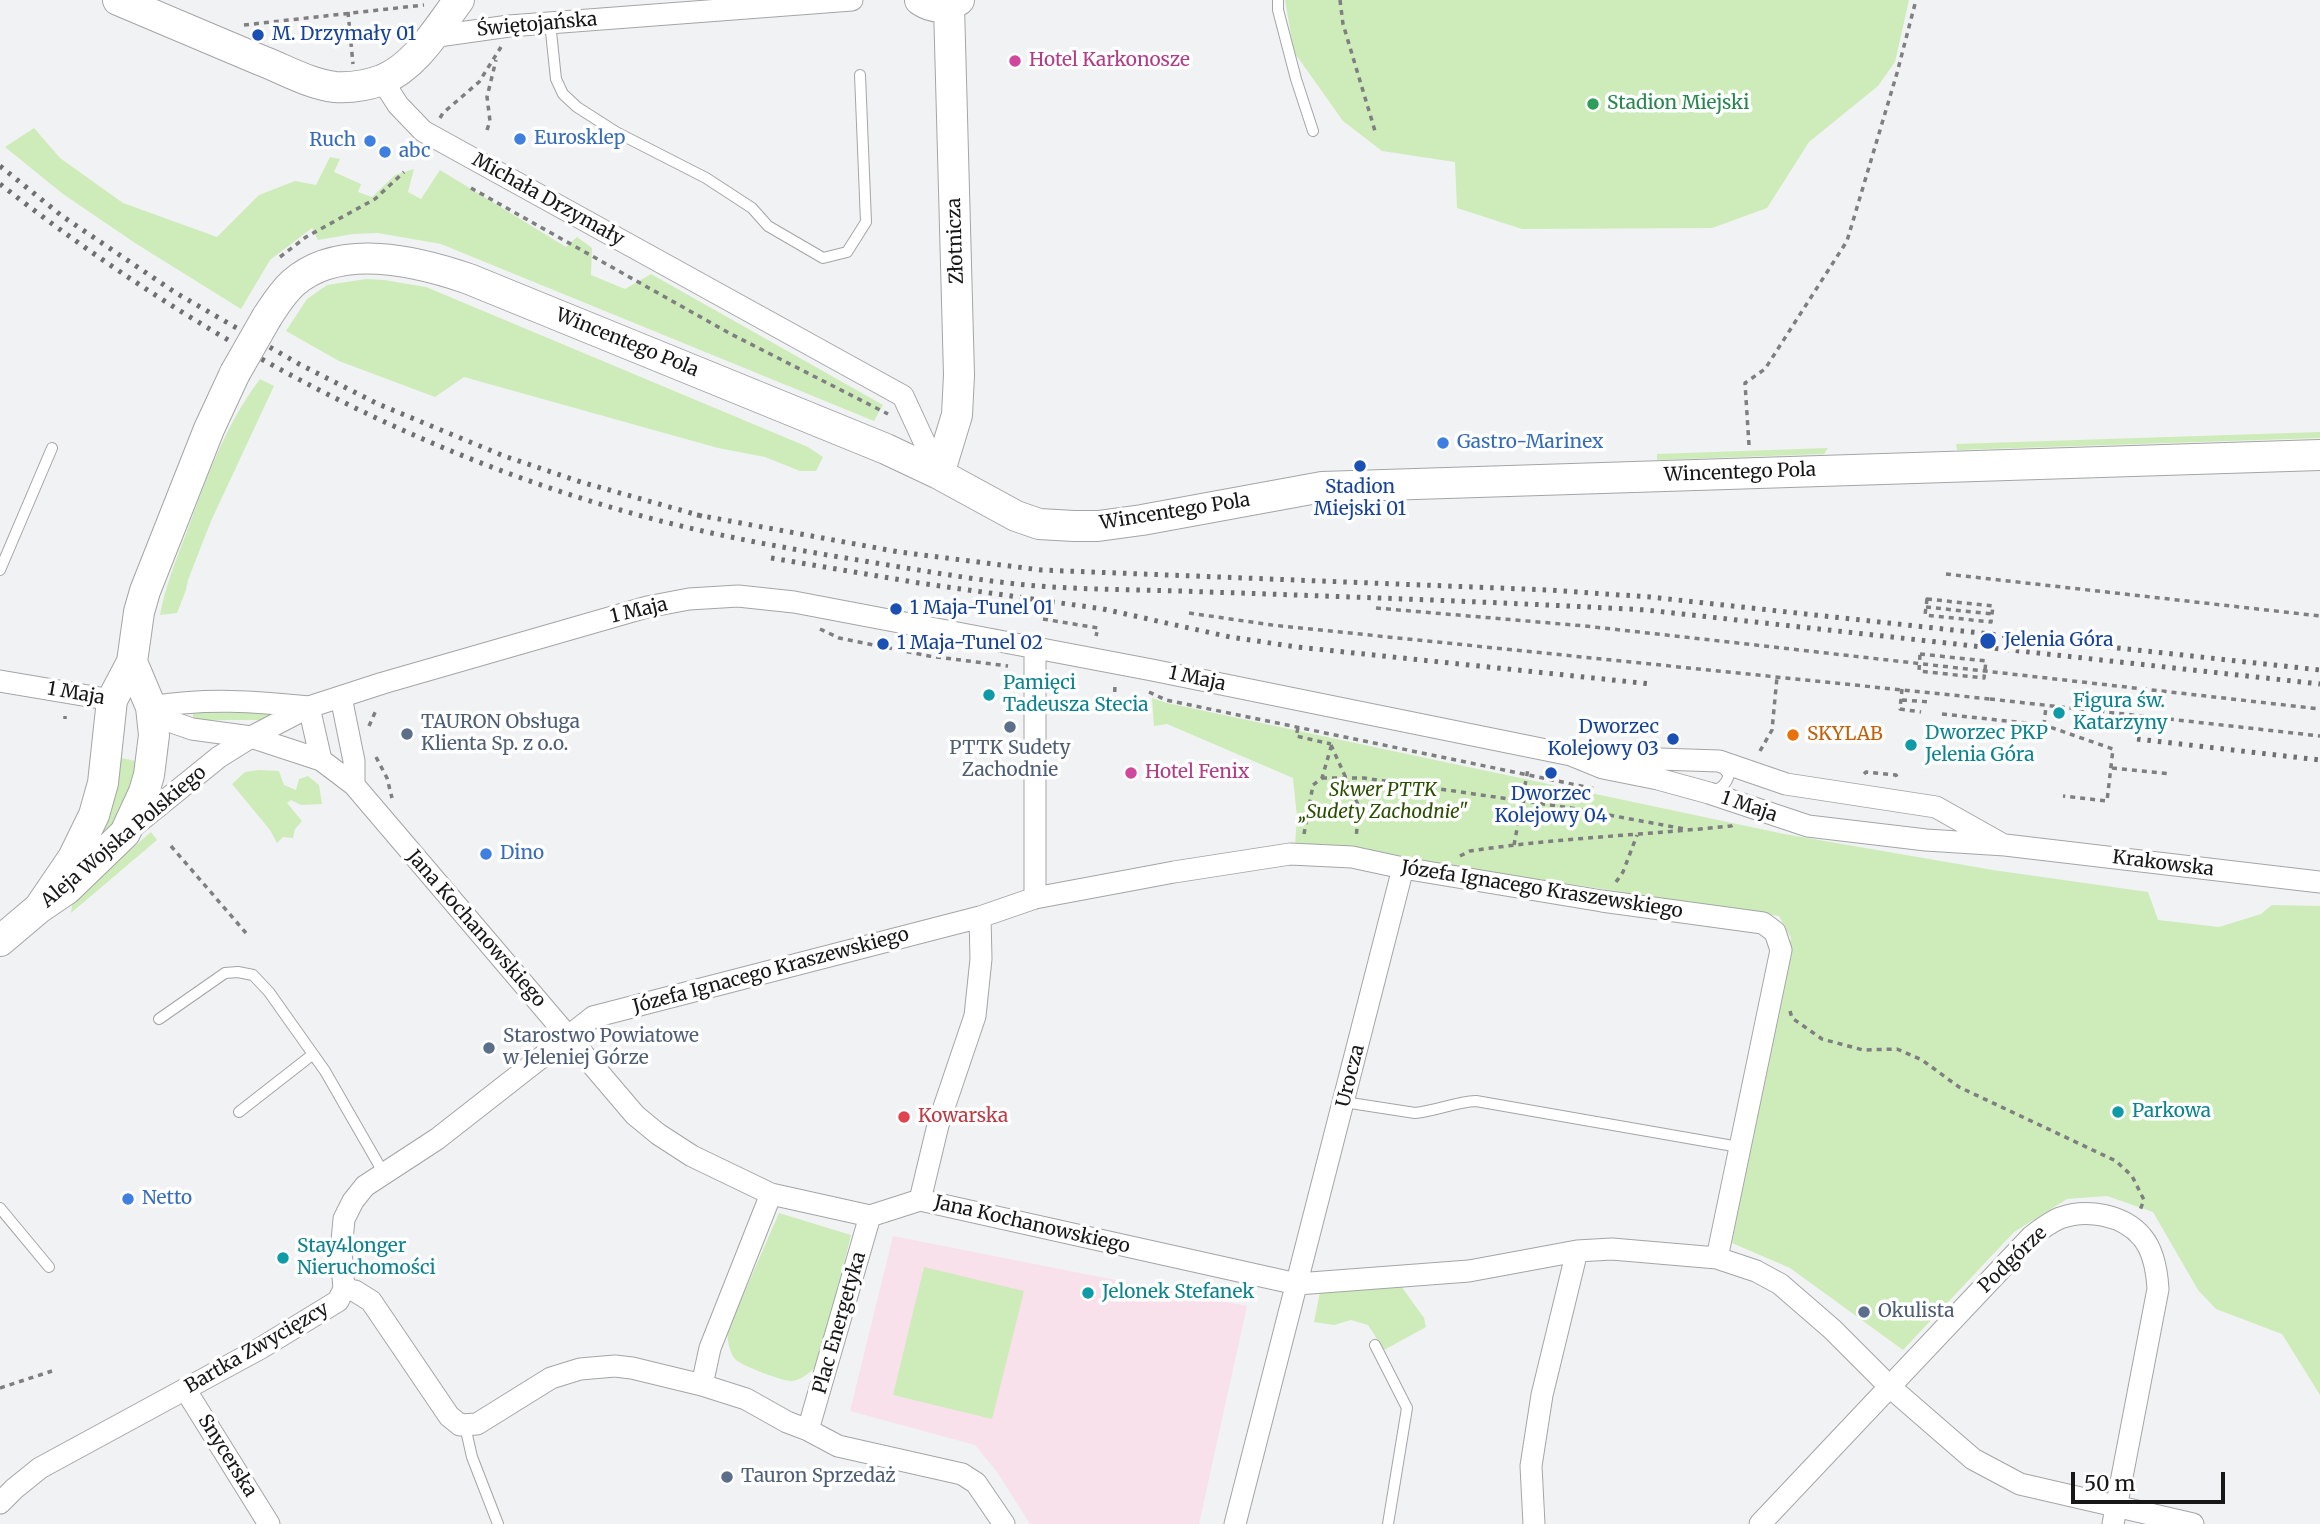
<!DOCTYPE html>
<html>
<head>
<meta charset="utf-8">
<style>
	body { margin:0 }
	#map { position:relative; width:2320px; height:1524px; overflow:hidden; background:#f1f2f4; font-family:Merriweather,serif }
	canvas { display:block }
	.scale { position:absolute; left:2071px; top:1472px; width:154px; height:32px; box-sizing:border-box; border:4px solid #171718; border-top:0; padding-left:9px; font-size:21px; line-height:24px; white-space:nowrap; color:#171718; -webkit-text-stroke:5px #fff; paint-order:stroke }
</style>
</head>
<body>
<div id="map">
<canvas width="2320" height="1524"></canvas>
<div class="scale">50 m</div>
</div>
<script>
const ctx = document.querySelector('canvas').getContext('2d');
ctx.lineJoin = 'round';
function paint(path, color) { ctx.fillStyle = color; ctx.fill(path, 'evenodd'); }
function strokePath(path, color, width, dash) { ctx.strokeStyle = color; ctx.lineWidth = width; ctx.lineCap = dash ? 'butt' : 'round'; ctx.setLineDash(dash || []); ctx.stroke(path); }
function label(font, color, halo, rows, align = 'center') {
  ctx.font = font + ' Merriweather,serif'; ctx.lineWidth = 7; ctx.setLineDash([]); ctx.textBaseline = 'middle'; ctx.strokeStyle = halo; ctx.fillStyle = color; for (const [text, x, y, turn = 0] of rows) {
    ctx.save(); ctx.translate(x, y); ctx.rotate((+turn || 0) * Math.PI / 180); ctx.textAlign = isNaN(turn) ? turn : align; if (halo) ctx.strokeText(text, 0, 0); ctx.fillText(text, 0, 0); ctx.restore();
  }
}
const education = new Path2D(`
	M893,1236l354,70 -48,218h-169l-33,-52 -22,-27 -125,-34z`);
const green = new Path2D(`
	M1285,0h624l-14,62 -17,24 -69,56 -42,66 -55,20 -190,1 -65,-21 -2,-46 -73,-11 -39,-30 -49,-69z
	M34,128l26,30 63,45 94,34 42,-42 36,-14 21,4 14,-28 10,2 -6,13 27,12 -3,8 14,5 23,-22 19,-6 -6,23 13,7 19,-29 126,77 11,-10 15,11 -1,27 34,14 26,-15 232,131 -9,16 -433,-177 -63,-11 -25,1 -35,6 -6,-12 -42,32 -29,49 -106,-66 -72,-49 -58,-47z
	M366,279l18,1 42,7 382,160 15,10 -7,14h-16l-35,-14 -47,-9 -254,-71 -29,20 -96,-36 -53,-30 21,-32 20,-14z
	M260,379l14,7 -63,135 -23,59 -2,10 -9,23 -17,2c5,-28 16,-55 26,-81 20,-54 39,-109 74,-155z
	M2320,432v6l-363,12 -1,-6z
	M1828,448l-4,6 -167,6v-6z
	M1152,698l15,5 617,131 209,36 155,22 10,28 61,7 42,-13 11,-9 48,1v489l-38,-61 -66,-25 -18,-19 -45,-78 -46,-16 -40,3 -53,33 -111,118 -113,-82 -58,-25 35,-193 24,-112 -12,-22 -372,-57 -112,-14 2,-28 -4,-39 -126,-54 -13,2z
	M193,712l74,1 4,3 -4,4h-74z
	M117,757l23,5 -20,53 -21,28z
	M259,770l20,1 5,14 12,5 3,-11 9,-3 11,9 3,19 -21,1 -10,-5 -4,3 15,18 -7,8 -2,9 -10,-1 -6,6 -7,-13 -38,-46 13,-12z
	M151,832l6,8 -86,73 2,-14z
	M779,1213l72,22 -31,128c-8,7 -17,17 -28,18 -8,1 -52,-16 -57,-22 -6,-7 -7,-18 -8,-27z
	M924,1267l100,24 -32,128 -99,-24z
	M1401,1286l23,32 2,9 -42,23 -16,-25 -17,-5 -17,5 -20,-3 6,-30z`);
const path = new Path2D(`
	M1340,0l3,24 32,107
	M348,12l5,52
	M244,25l180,-20
	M440,118l3,-5 36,-31 22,-35
	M487,130l3,-9 -3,-24 9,-37
	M471,188l258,145 159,81
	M280,257l26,-20 69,-38 29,-27
	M1749,445l-4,-62 20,-14 82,-128 50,-168 19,-73
	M1946,574l374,42
	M1927,599l66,7 -2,16 -66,-7z
	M1926,607l66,7
	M1376,608l209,18 144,16 591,67
	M1189,613l83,12 718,74v3
	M1043,619l55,9 -2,8
	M820,629l19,9 90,18 79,10
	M1920,654l66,7 -2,17 -65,-7z
	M1902,689l-2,20 21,3
	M1149,692l17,8 430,89
	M1990,699l330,37
	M1902,700l29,2
	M1114,712l1,-28
	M1942,714l102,11 69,24 -6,52 -44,-5
	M65,719v-3
	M2044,725l2,-19
	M369,726l8,-18
	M1298,728l-2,8 35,8
	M1331,745l28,62 -3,31
	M1760,751l12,-21 5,-53
	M376,757l11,21 5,20
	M2112,768l59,6
	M1864,774l2,-2 30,3 2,4
	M1322,778h42l207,30 119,22
	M1304,834l9,-49 9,-7 9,-31
	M1514,845l14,-76
	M171,846l75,87
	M1460,856l10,-5c86,-13 174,-16 261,-25l5,-3
	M1616,882l7,-10 14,-37
	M1790,1011l2,7 30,21 41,11 34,-1 25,11 37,27 157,74 16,15 12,24 -4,10
	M0,1388l52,-17`);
const lane = new Path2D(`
	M1278,0v10l18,69 17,52
	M551,32l5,47 7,15 14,13 39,25 90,46 46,30 16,18 55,32 24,-6 19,-30 -6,-147
	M0,570l52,-122
	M1711,792c10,-4 15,-7 18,-17l-9,-11
	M159,1019l66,-46 13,-1 15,3 16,17 56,79 58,101
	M1344,1102l71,11c21,-2 40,-11 61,-12l263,46
	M239,1112l73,-57
	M0,1208l49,59
	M1375,1345l32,63 -19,116
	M465,1426l7,31 26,67`);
const street = new Path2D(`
	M431,37l78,-11 343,-26
	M382,80l16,25 25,26 480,265 36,78
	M0,681l112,19
	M341,697l13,64v24
	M151,707l18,14 23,8 59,8 70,23 33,25 281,330 23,19 34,22 79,38 99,22 50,-16 377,84 172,-13 108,-20 35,-2 105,9 39,13 24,13 52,45 58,58 83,72 47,25 173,40
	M151,707c53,-9 105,-6 158,0
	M309,707l12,53
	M1599,757l120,4 67,23 150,23 64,36
	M130,829l89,-72 32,-20 58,-30 74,-24 264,-76 42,-8 33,-2 16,-1 56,6 358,68 419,85 32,13 55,11 51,14 99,33 118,14 79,5 315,37
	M1035,898v-249
	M920,1200l18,-75 37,-109 6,-57 -1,-42
	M344,1289l11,2 16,10 78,115 11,9 17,-1 74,-46 29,-9 35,-3 17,2 70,17 44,14 41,23 21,8 30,16 124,28 14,9 28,41
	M702,1385l8,-37 61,-154
	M185,1389l84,135
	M808,1430l62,-214
	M0,1503l14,-14 26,-21 221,-120 77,-47 6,-12 -3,-37 3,-33 9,-18 12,-15 72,-47 156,-122 387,-100 55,-19 139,-26 116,-18 62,3 51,11 199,33 161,22 12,9 6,18 -64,308
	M1235,1524l168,-656
	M1534,1524l-3,-58 11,-71 35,-144
	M1760,1524l272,-288c9,-7 18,-14 28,-18 27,-10 64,-3 82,19 12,14 15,35 16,52l-45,235`);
const secondary = new Path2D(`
	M118,0c47,20 95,40 142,60 24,9 49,24 75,27 15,1 33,-2 47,-7 34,-14 56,-52 77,-80
	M920,0c13,9 26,9 39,0
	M267,317c8,-12 15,-24 26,-34 47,-41 124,-22 176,-4l417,170 53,25 77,42 23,8 35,2h24l44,-6 180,-33 998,-32
	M939,474l18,-59 2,-40 -10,-369
	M39,908l34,-50 21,-43 9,-32 9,-83 20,-38 7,-50 6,-21 64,-162 26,-56
	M0,941l39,-33 28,-19 58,-56 19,-41 5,-17 5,-40 -3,-28 -19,-45`);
const rail = new Path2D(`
	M0,166l62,50 114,77 123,71 79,40 126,52 77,26 124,35
	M0,184c187,147 401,265 631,329 78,22 159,36 239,49 61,10 121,21 182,25 52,3 105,3 157,5 146,5 291,10 437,18l674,74
	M697,515l202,37 142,18 508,20 101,7 670,73
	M771,558l148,25 184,26 127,28 67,10 354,37
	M2137,739l183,21`);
const secondaryBridge = new Path2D(`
	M235,373l32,-56`);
const markers = [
	[258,35,7,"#1a4fb4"],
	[1015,61,7,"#d1479c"],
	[1593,104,7,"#2e9e5b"],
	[520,139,7,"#3f7fe0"],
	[370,141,7,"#3f7fe0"],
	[385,152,7,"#3f7fe0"],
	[1443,443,7,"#3f7fe0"],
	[1360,466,7,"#1a4fb4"],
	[896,609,7,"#1a4fb4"],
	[1988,641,9,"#1a4fb4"],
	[883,644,7,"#1a4fb4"],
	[989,695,7,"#0f9aa8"],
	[2059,713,7,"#0f9aa8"],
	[1010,727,7,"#5c6f8a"],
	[407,734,7,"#5c6f8a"],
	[1793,735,7,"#e8710a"],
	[1673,739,7,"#1a4fb4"],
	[1911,745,7,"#0f9aa8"],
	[1131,773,7,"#d1479c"],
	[1551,773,7,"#1a4fb4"],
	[486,854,7,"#3f7fe0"],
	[489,1048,7,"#5c6f8a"],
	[2118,1112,7,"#0f9aa8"],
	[904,1117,7,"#e0444e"],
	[128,1199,7,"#3f7fe0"],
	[283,1258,7,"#0f9aa8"],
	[1088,1293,7,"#0f9aa8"],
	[1864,1312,7,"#5c6f8a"],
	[727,1477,7,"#5c6f8a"]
];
const streetNames = [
	["Świętojańska",537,25,-5],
	["Michała Drzymały",548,200,29],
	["Złotnicza",956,241,-92],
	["Wincentego Pola",627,343,22],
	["Wincentego Pola",1740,473,-2],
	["Wincentego Pola",1175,512,-9],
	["1 Maja",639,611,-13],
	["1 Maja",1197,679,12],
	["1 Maja",76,694,10],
	["1 Maja",1749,807,19],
	["Aleja Wojska Polskiego",124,837,-40],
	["Krakowska",2163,864,7],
	["Józefa Ignacego Kraszewskiego",1542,890,9],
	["Jana Kochanowskiego",476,929,49],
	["Józefa Ignacego Kraszewskiego",771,971,-15],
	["Urocza",1351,1076,-76],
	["Jana Kochanowskiego",1032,1225,13],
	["Podgórze",2013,1260,-44],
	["Plac Energetyka",840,1323,-74],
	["Bartka Zwycięzcy",257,1348,-30],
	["Snycerska",227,1456,58]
];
const transitNames = [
	["M. Drzymały 01",272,35],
	["Stadion",1360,488,"center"],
	["Miejski 01",1360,510,"center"],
	["1 Maja-Tunel 01",910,609],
	["Jelenia Góra",2004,641],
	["1 Maja-Tunel 02",897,644],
	["Dworzec",1659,728,"right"],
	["Kolejowy 03",1659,750,"right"],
	["Dworzec",1551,795,"center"],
	["Kolejowy 04",1551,817,"center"]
];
const hotelNames = [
	["Hotel Karkonosze",1029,61],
	["Hotel Fenix",1145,773]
];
const leisureNames = [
	["Stadion Miejski",1607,104]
];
const shopNames = [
	["Eurosklep",534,139],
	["Ruch",356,141,"right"],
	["abc",399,152],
	["Gastro-Marinex",1457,443],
	["Dino",500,854],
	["Netto",142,1199]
];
const cultureNames = [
	["Pamięci",1003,684],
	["Tadeusza Stecia",1003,706],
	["Figura św.",2073,702],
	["Katarzyny",2073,724],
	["Dworzec PKP",1925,734],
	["Jelenia Góra",1925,756],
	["Parkowa",2132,1112],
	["Stay4longer",297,1247],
	["Nieruchomości",297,1269],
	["Jelonek Stefanek",1102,1293]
];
const serviceNames = [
	["TAURON Obsługa",421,723],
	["Klienta Sp. z o.o.",421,745],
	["PTTK Sudety",1010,749,"center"],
	["Zachodnie",1010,771,"center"],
	["Starostwo Powiatowe",503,1037],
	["w Jeleniej Górze",503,1059],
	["Okulista",1878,1312],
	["Tauron Sprzedaż",741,1477]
];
const foodNames = [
	["SKYLAB",1807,735]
];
const parkNames = [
	["Skwer PTTK",1383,791],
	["„Sudety Zachodnie\"",1383,813]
];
const healthNames = [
	["Kowarska",918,1117]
];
paint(education, '#f9e1eb');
paint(green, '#ceecb9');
strokePath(lane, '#a4a5a6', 12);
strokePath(street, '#a4a5a6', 23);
strokePath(secondary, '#a4a5a6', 32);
strokePath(path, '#7f7f81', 3.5, [5, 5]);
strokePath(lane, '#fff', 10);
strokePath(street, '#fff', 21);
strokePath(secondary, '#fff', 30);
strokePath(rail, '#6f6f71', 5, [3.5, 7]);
strokePath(secondaryBridge, '#a4a5a6', 32, []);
strokePath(secondaryBridge, '#fff', 30);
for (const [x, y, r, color] of markers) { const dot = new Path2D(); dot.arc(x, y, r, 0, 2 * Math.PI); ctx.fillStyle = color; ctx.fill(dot); strokePath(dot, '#fff', 2.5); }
label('19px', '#171718', '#fff', streetNames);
label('19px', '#164399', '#fff', transitNames, 'left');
label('19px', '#b23c85', '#fff', hotelNames, 'left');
label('19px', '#27864d', '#fff', leisureNames, 'left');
label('19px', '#366cbe', '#fff', shopNames, 'left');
label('19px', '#0d838f', '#fff', cultureNames, 'left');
label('19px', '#4e5e75', '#fff', serviceNames, 'left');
label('19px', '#c56008', '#fff', foodNames, 'left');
label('italic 19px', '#2b4f00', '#fff', parkNames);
label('19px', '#be3a42', '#fff', healthNames, 'left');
</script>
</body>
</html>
